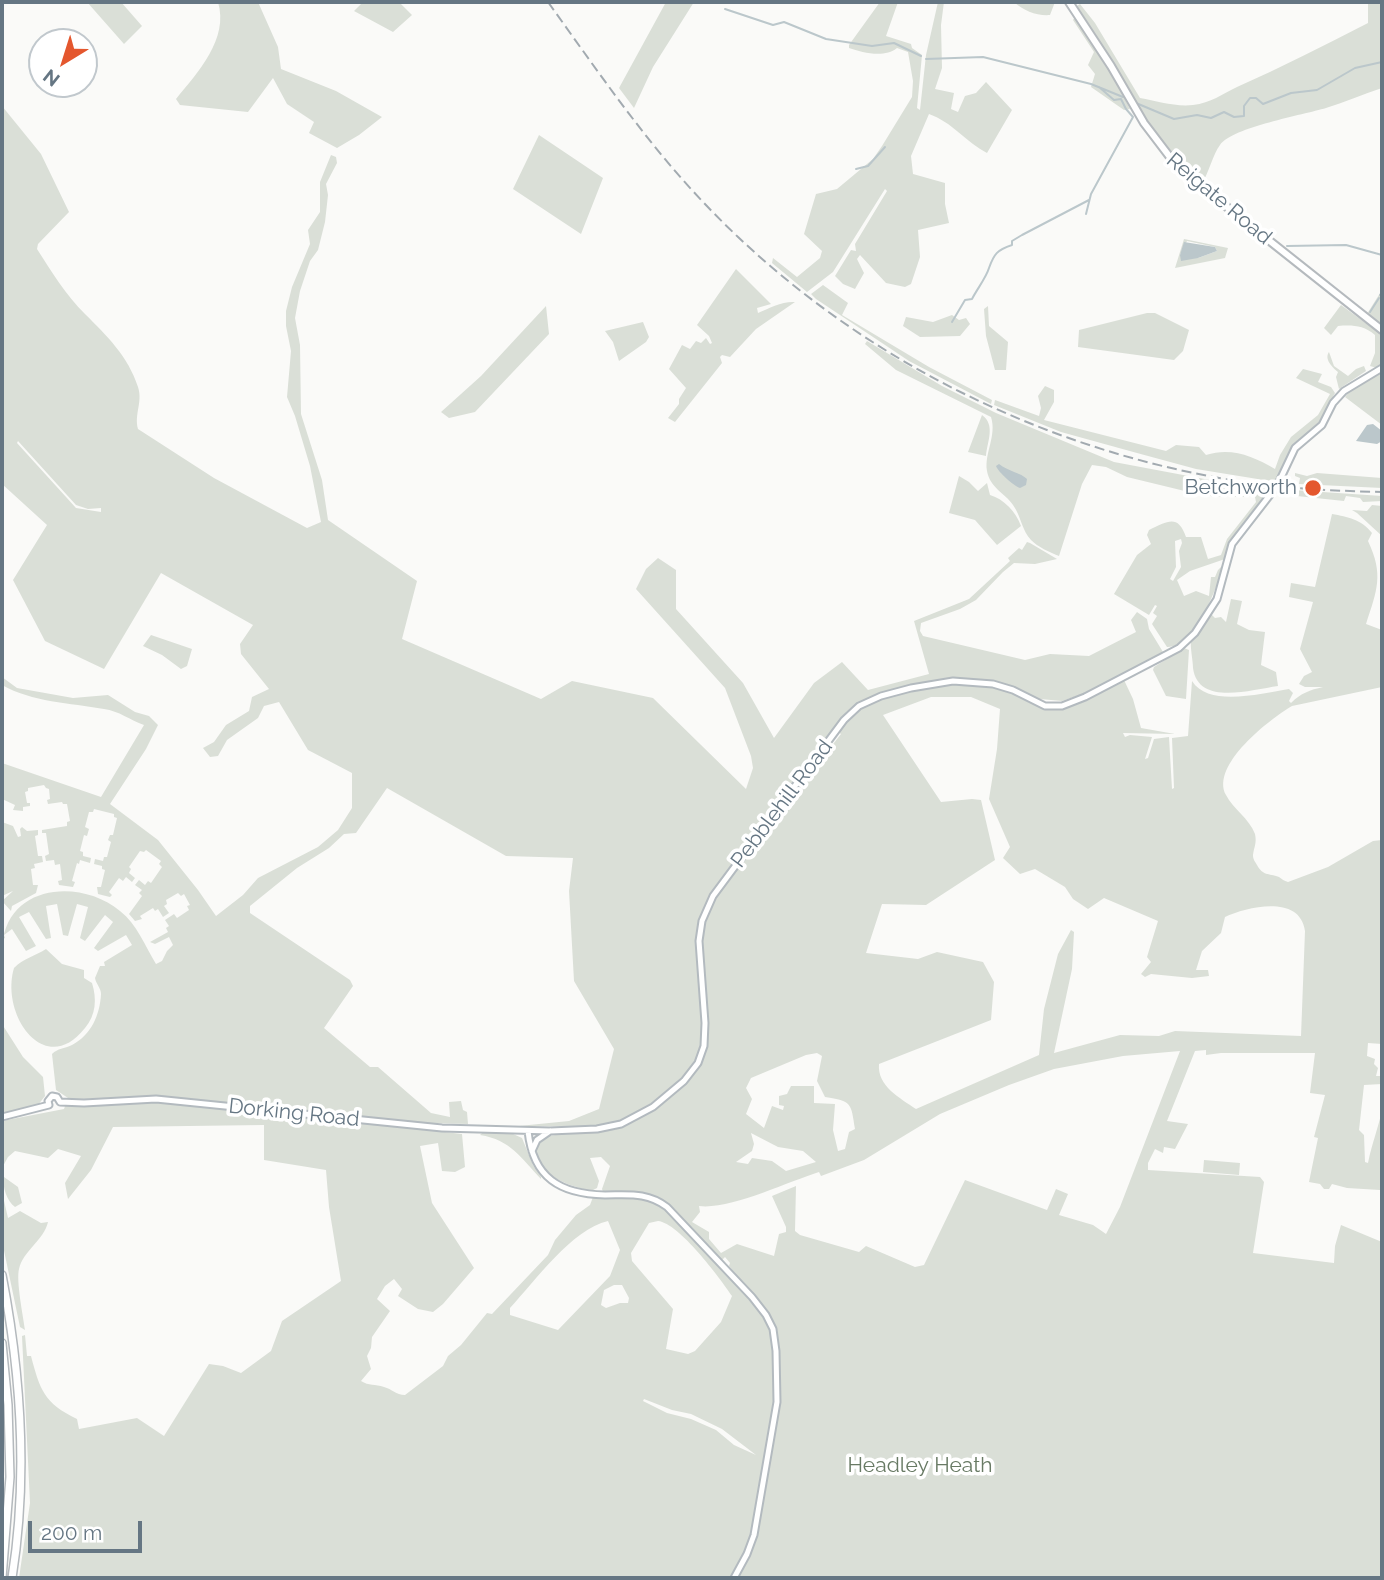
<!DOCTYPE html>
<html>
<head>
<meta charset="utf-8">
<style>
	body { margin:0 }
	#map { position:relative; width:1384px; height:1580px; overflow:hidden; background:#fafaf8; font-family:Raleway,sans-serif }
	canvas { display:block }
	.frame { position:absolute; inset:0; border:4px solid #657683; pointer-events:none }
	.north { position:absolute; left:28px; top:28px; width:70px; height:70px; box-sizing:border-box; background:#fff; border:2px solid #c1c8cd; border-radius:50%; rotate:218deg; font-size:19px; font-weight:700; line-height:28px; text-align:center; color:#657683 }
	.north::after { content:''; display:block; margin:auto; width:24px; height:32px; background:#e4572e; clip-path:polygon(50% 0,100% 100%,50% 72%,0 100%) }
	.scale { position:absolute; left:28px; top:1521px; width:114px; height:32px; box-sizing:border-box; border:4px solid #657683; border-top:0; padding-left:9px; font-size:21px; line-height:24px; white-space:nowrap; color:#657683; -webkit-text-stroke:5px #fff; paint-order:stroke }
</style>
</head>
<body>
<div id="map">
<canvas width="1384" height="1580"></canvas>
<div class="frame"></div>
<div class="north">N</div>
<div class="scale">200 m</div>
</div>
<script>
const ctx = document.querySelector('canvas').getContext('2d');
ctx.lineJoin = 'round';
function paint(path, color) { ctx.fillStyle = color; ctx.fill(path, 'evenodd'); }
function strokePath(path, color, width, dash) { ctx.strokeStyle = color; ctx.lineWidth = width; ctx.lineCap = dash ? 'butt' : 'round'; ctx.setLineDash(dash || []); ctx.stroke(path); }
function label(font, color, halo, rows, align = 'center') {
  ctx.font = font + ' Raleway,sans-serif'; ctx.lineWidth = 7; ctx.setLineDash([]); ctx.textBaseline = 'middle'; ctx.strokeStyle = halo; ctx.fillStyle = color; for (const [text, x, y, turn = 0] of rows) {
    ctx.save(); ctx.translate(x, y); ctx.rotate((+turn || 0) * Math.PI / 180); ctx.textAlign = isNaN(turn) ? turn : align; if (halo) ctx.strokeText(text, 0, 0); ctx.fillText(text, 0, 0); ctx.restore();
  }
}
const green = new Path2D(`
	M87,2h34l21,24 -18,18z
	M218,2h40l20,45 3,22 55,22 46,26 -23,18 -22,13 -28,-15 5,-11 -27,-18 -14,-26 -25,34 -68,-7 -4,-6c22,-27 53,-60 42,-97z
	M363,2h36l13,13 -19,17 -39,-21z
	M666,2h28l-41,65 -19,41 -15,-20z
	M880,2h18l-12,34 25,8 1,4 10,7 -5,53 3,2 6,-55 12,-53h6l-3,23 1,43 -7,21 19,4 -3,16 7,3 7,-16 11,-3 10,-11 26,28 -25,43c-21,-11 -35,-31 -58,-39l-18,42 2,18 32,9v21l4,19 -31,7 2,27 -9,27 -6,3 -19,-4 -26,-28 -3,4 7,14 -9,16 -12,-5 -8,-8 16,-26 5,1 -1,-7 32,-53 -2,-2 -52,83 -26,20 -35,-29 1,-5 24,19 23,-19 2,-7 -18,-17 12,-40 21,-5 36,-30 9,-13 30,-49 1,-16 -5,-29 -11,-4c-12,10 -34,5 -48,0v-3z
	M1014,2h41l-5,13c-13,1 -26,-4 -36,-13z
	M1368,2h14v86c-18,6 -37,14 -56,20 -23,7 -93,19 -106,37 -7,9 -11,27 -18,39 -41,-29 -63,-75 -87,-118 -12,-21 -25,-40 -38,-60l3,-2 15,19 45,75c17,3 35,9 53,7 18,-2 29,-11 44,-18 45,-20 88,-42 131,-64z
	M1075,17l34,51 21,41 -6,1 -33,-23 4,-13 -7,-9 6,-13 -21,-32z
	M2,106l39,48 28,58 -31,32 -1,5c14,22 29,46 48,65 22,22 43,42 53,73 5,15 -4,27 0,42l76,49 93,50 14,-6 -11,-56 -15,-50 -8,-19 4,-46 -5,-25v-15l6,-24 18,-43 -2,-14 12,-18v-30l11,-27 5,2 1,6 -11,21 2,11 -3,27 -7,28 -8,11 -10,30 -5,27 5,27 1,69 21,66 6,40 89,61 -15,58 139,60 31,-18 81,17 93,91 7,-21 -2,-12 -26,-68 -89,-99 10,-20 12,-11 18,12v39l67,74 31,55 40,-55 28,-21 26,28 61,-16 -15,-53 55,-22 41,-38 -2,-3 11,-10 3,2 5,-8 3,1 27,16 -22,5 -21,-1 -11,9 -27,28 -16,9 -39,14 -1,8 3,5 102,24 25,-6 39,2 47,-24 -5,-12 6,-8 10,7 2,10 14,23 -75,40 -26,9 -22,-2 -2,5c29,17 58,-17 86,-24l9,19 8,29 34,6 -52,-1 2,4 5,-2 22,2 -7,22 3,-1 6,-19 15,-2 3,52 2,-1 -2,-50 16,-2 4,-55c17,27 70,12 97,8l4,4 -4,8 2,2c10,-10 19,-13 32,-16h-18l-6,-3 5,-8 8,-4 -12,-23 13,-47 -24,-5 2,-14 24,4 17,-73c16,3 29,5 40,19l-4,8c16,34 9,49 -2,83l16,6v57l-90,19c-22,13 -82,59 -66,89 7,14 23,23 29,39 2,9 -1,13 -2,21 0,5 2,6 4,10 6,11 11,8 22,12 3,2 5,4 9,5l40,-15 45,-26 9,-1v204l-14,-1 -1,13 8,3 -1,5 4,4 -2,8h5l1,-9v17l-18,1 -5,45 5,5 1,27 3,1c4,-20 10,-34 14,-53v59l-2,21 -33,-2 -15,-4 -3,5h-5l-4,-5 -11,-2 9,-44 -4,-1 11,-42 -15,-2 5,-40h-94l-15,2v-5l-11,1 -28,70 21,3 -13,25 -11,-2 -1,6 -8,-4 -7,14v7l112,7 4,5 -11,71 81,10 1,-17 6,-21 41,17v336h-1363l11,-75 -8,-167 3,-1 2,21h4c9,34 13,47 46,63l2,10 58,-11 27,18 45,-72 14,2 18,7 30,-22 11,-30 59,-40 -12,-74 -3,-37 -62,-10v-35l-151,2 -22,43 -23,29 -3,-16 16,-27 -23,-7 -10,9 -33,-7 -7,6 -6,11v-47l62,-12 4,-11 -12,-8 -4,-36c6,-6 12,-5 20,-9 19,-10 28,-30 29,-51 0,-6 -5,-10 -6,-16l5,-12h5l-1,-4 28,-17 -6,-10 -28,16 -4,-3 19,-26 -8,-7 -20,26 -5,-3 8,-31 -11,-3 -9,32 -5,-1 -6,-31 -11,2 5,32 -5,1 -17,-27 -10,5 17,29 -10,5 -14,-22 -8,6 1,3 -2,1c10,-56 80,-59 117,-28 17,13 25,35 36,53l6,-3 5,-10 6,-6 -4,-8 -14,7 -5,-2 18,-10 -2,-4 3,-2 -4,-6 9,-6 3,4 12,-8 -2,-4 3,-1 -6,-11 -3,2 -3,-3 -12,7 1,4 -3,2 5,7 -6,4 -5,-8 -3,2 -2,-3 -13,8 2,3 -7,2 -6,-7 13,-18 -3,-3 3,-3 -7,-5 4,-5 6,5 3,-4 3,2 11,-16 -3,-3 2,-3 -15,-11 -2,2 -4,-1 -11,16 2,2 -2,4 6,5 -3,4 -6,-5 -3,4 -4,-3 -10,14 3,3 -2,2 -12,-3 -1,-7h4l4,-17 -3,-1v-3l-8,-2 1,-5 8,2 1,-4h3l4,-15 -3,-2 2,-5h3l4,-17 -3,-1v-3l-20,-5 -1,3h-4l-4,15 4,2 -2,7 -3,-1 -4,16 3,1v4l8,2 -1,5 -10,-3 -1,4 -2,-1 -5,18 3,1 -2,5 -14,-2 -1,-4 4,-1 -2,-16 -5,1 -1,-5 -8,1 -1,-5 4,-2 -3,-21h-4v-3l25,-4v-4l3,-1 -3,-17h-4l-1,-2 -14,2 -1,-4 3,-1 -1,-10 -3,-1 -2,-3 -16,3v3l-3,1 2,11h3v3l-7,1v4l-10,-1 2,-5 -13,-6v-36l99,34 43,-72c-14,-5 -25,-14 -40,-16 -34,-6 -72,-7 -102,-24v-8l15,11 56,10 35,-3 27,17 14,4 9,9 -12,24 -36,55 48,36 40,50 18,26 27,-21 15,-17 60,-31 20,-17 14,-22v-35l-44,-23 -29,-48 -15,4 -6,12 -31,22 -9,16 -8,1 -7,-9 11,-6 12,-17 23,-14 3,-14 17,-8 -28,-35 -1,-10 13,-19 -92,-52 -57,96 -59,-28 -32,-61 34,-55 -45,-41zM18,441l58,64 12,4 13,-1v4l-25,-4 -59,-65zM931,697h40l29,12 -3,40 -8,50 21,48 -7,11 17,16 15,-5 30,18 8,12 15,10 16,-11 54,23 -11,36 4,5 -10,12 4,3 6,-3 41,4 17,-2 -1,-6h-12l6,-19 19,-18 4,-16c22,-10 75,-23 80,14l-4,105 -126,-5 -16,5 -39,-1 -66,18 18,-84 2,-37 -3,-2 -13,24 -14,55 -5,46 -123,54c-16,-11 -39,-23 -37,-45l112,-44 3,-38 -11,-20 -46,-10 -19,7 -52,-6 16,-49 44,1 69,-45 -14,-60 -9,-1 -31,3 -58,-87zM834,729l7,5 -68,87 -3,-5zM387,788l119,68 67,2 -4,33 5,90 40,68 -15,60 -30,12 -50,5 78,1 23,-5 14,-7 3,4 -23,9 -67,8 -10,8 -1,13c11,22 32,28 55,34l6,-3 2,-7 -9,-23 11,-1 9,9 -8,23 3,8h-12l-3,8 -14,10 -21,25 -7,15 -56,59 -5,-1 -26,32 -13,11 -5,10 -38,29c-9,0 -13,-6 -21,-8 -9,-3 -15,-1 -23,-6l10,-12 -4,-13 4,-8 1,-11 18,-26 -13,-12 8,-13 9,-7 8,10 -4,7 20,13 15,3 10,-8 31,-36 -42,-65 -12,-57 18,-3 4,28 13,1 10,-5 -3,-33 -35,-4 1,-7 40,1 -1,-12 -4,-2 -2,-9 -12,1 1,15 -19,-4 -53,-46h-8l-46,-39 29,-42 -3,-6 -100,-67v-7l47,-38 32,-20 15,-14 12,-1zM1180,1051l-60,156 -14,27 -13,-9 -34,-10 9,-21 -12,-5 -9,21 -82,-30 -41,85 -9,2 -49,-21 -7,6 -59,-17 -5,-4 1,-45 -24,10 14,31v5l-7,2 -5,22 -37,-12 -16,9 -12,-14v-7l-17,-10 8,-10 -1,-6c31,4 88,-24 120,-34l2,4 43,-16 76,-46 69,-29 45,-16 69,-13zM817,1053l5,3 -5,25 8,16c27,4 26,6 30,32l-6,3 -4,17 -7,2 -5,-21 2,-26 -21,-1v-17h-23l-4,8 -8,2v9l5,1 -1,4 -11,-4 -8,22 -18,-14 6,-15 -6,-11 5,-10 55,-23zM751,1133l27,14 25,4 13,11 -30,9 -14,-10 -20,-3 -4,6 -12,-2 16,-11 2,-7zM608,1221l12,29 -10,26 -52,54 -48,-15v-7c25,-27 62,-79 98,-87zM658,1221c21,2 62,57 74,75l-11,26 -26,29 -7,3 -22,-5 7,-40 -41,-48 -1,-8 18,-30zM725,1257l5,6 -1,3 19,23 -3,4 -27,-29zM614,1285h8l7,13 -1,5h-8l-14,5 -5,-3 3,-15zM644,1399l28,11 19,4 31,15 34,26 -22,-10 -18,-15 -25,-11 -24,-6 -24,-12z
	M539,135l64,43 -22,56 -68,-45z
	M1184,239l44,9 -3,10 -50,10zM1187,241l28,6 2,4 -19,7 -18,-3z
	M736,269l35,35 -14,4 1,5c11,-5 25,-12 37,-11l-39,27 -26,28 -8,-2 -2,2 2,6 -47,59 -7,-4 11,-14v-5l7,-11 -17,-19 13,-24 8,4 6,-8 5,2 5,-5 4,6 2,-1 -3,-7 -12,-11z
	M823,285l25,18 -6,12 87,52 63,33 -1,4 -82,-43 -93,-62 -5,-5z
	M1382,290v34l-15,-10z
	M1341,305l41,30v30l-5,3 -7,-2 5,-13v-18c-12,-10 -23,-10 -37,-9l-7,9 -7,-7z
	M546,306l3,28 -74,78 -26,6 -8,-6 40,-36z
	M988,306l1,20 19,16 -2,28h-11l-9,-34 -2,-27z
	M1147,313h8l34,17 -6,21 -9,9 -96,-13 1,-17z
	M952,315l7,5 7,-2 4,6 -10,12 -40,1 -17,-11 3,-9 27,5z
	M643,322l6,15 -3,5 -27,19 -6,-19 -8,-11z
	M867,341l75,45 54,27 118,49 117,22 36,4 4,4c-19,21 -37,40 -46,67l-35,12 -13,9 7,16 12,-5 13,5 2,-19h4l3,-7 6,-6c-6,21 -29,84 -57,83l-15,-23 5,-8 -4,-3 4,-7 -2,-1 -6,10 -35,-21 23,-39 14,-11 -4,-9 2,-5c19,-9 29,-16 37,7h15l7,22 13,-4 6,-16 29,-37 -1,-5h-39l-23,-4 -66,-16 -21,-10 -14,-2 -10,19 -23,72c-10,-4 -21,-9 -28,-16 -9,-9 -10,-24 -18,-35 -8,-12 -23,-17 -26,-34 -3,-18 10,-35 4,-54l-95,-47 -31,-26zM1181,539l1,4 -3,8 2,16 -8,14 -3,-2 6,-12 -1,-26z
	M1329,352l5,14 14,10 8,-7 8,-3 2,5 -27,18 -3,-12 2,-5c-6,-5 -14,-13 -9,-20z
	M1303,369l19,5 -4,8 13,5 4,6 -17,31 -24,21 -18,37 -80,-13 -59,-16 -76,-21 -67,-27 1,-5 44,16 2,-8 -3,-12 7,-10 9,4v12l-10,18 122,31 10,-6 23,2 7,8c25,-8 47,1 69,14l5,-14 11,-18 27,-22 12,-21 -34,-16z
	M1382,371v54l-37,-28 8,-11z
	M982,415c14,10 5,27 4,41l-18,-4z
	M1295,473l12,3 10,-3 65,5v10l-83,-4 1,-6 -5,-2z
	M959,476l10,6 9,9 9,-8 3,12c14,4 26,17 31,31l-24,19 -22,-25 -26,-7z
	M1278,489l104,7v5l-19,1 -3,-4 -14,-2 -2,5 -66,-7z
	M1372,505l10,1v30l-25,-23 -5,-3 15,1z
	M1231,599l11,2 -5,23 12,6 16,2 -4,33 15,7 2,14c-28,4 -80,20 -85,-18 0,-8 -3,-20 -2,-28 1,-8 14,-20 19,-27l5,5 6,-1 5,5z
	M151,635l41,14 -5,17 -6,3 -19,-14 -19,-9z
	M1184,648l5,2 -3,49 -20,-3 -13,-26 1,-3z
	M2,822l11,4 5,11 3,-1 -1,-7 2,-2 5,4 11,-1v5l-3,1 3,20h4l1,6 -9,2 1,4 -4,1 2,16h5l-2,8 -24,13 -1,5 -9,-10 11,-10 -11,5z
	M46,949l16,15 22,6v8l8,5c5,16 4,32 -7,45 -40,51 -85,-13 -71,-60 10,-10 21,-12 32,-19z
	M2,1024l21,33 20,20 2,19 -7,9 -36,8z
	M483,1132l28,1 11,5 11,27 8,12v2c-20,-21 -30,-39 -61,-44z
	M1204,1160l36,3 -1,12 -36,-3z
	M4,1177l14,10 4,16 -7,4c-8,-6 -13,-20 -11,-30z
	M2,1192l6,26 12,-7 21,12 7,-1c-4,18 -25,29 -29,47 -3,12 4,46 6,61l-5,-3 -18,-86z`);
const water = new Path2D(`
	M1184,242l31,5 2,4 -19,7 -17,3 -1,-6z
	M1373,424l9,7v10l-5,3 -21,-3 11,-16z
	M999,464c9,7 22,9 28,15l-1,6 -6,3c-6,-2 -22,-16 -24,-22z`);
const stream = new Path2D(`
	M725,9l48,16 11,-3 42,17 46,7 22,-3 27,13
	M926,59l57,-2 108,27 32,13
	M1136,103l38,16 23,-4 14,3 13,-6 10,5 10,-1v-10l6,-8h6l7,6 28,-11 26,-3 38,-22 27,-6
	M856,169l12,-3 17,-19
	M1086,214l5,-20 42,-77 -7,-8 -5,-10 -7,1 -15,-13
	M1287,246l59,-1 36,10
	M1380,295l2,-2
	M1370,312l9,-14
	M952,322l13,-22 7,-1c5,-10 14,-21 17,-31 5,-14 8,-18 23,-23v-4l10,-6 67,-35`);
const secondary = new Path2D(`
	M60,1102l24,1 72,-4 286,29 108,3 47,-2 24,-5 32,-17 31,-26 14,-18 6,-17 1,-23 -6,-82 3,-20 11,-25 131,-176 15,-14 22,-10 30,-8 42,-7 40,3 20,6 32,16h17l23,-9 94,-49 16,-15 22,-34 15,-55 45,-58 18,-38 27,-23 11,-22 11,-12 38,-23
	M49,1105l-1,-4 4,-5 5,1 3,5
	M2,1117l47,-12
	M528,1131c5,47 32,63 77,64 24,0 42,-3 62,12l85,90 14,18 7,14 3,22 1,51 -23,133 -7,19 -13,24
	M532,1151l5,-11 13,-9`);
const primary = new Path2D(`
	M1069,2l42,64 33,57 35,46 203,161`);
const highway = new Path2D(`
	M2,1275c19,99 26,203 10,303
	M2,1343l6,62 2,72 -8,101`);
const rail = new Path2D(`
	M548,2c49,68 97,139 156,201 143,151 340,250 546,280 44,6 88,8 132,9`);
const markers = [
	[1313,488,9,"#e4572e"]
];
const streetNames = [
	["Reigate Road",1219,199,40],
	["Pebblehill Road",782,804,-53],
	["Dorking Road",294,1113,6]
];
const poiNames = [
	["Betchworth",1297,488]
];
const parkNames = [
	["Headley Heath",920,1466]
];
paint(green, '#dadfd7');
paint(water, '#bbc7cb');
strokePath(stream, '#bbc7cb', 2);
strokePath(secondary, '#b3babf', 9);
strokePath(primary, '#b5babe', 10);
strokePath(highway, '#b4b9bd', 10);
strokePath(secondary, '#fff', 5);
strokePath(primary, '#fff', 6);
strokePath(highway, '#fff', 7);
strokePath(rail, '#a2aab0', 2, [10, 5]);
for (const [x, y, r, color] of markers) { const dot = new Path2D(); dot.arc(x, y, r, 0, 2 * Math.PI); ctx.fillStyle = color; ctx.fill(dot); strokePath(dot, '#fff', 2.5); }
label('21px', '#657683', '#fff', streetNames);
label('21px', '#657683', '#fff', poiNames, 'right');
label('21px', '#687a64', '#fff', parkNames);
</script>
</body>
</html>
